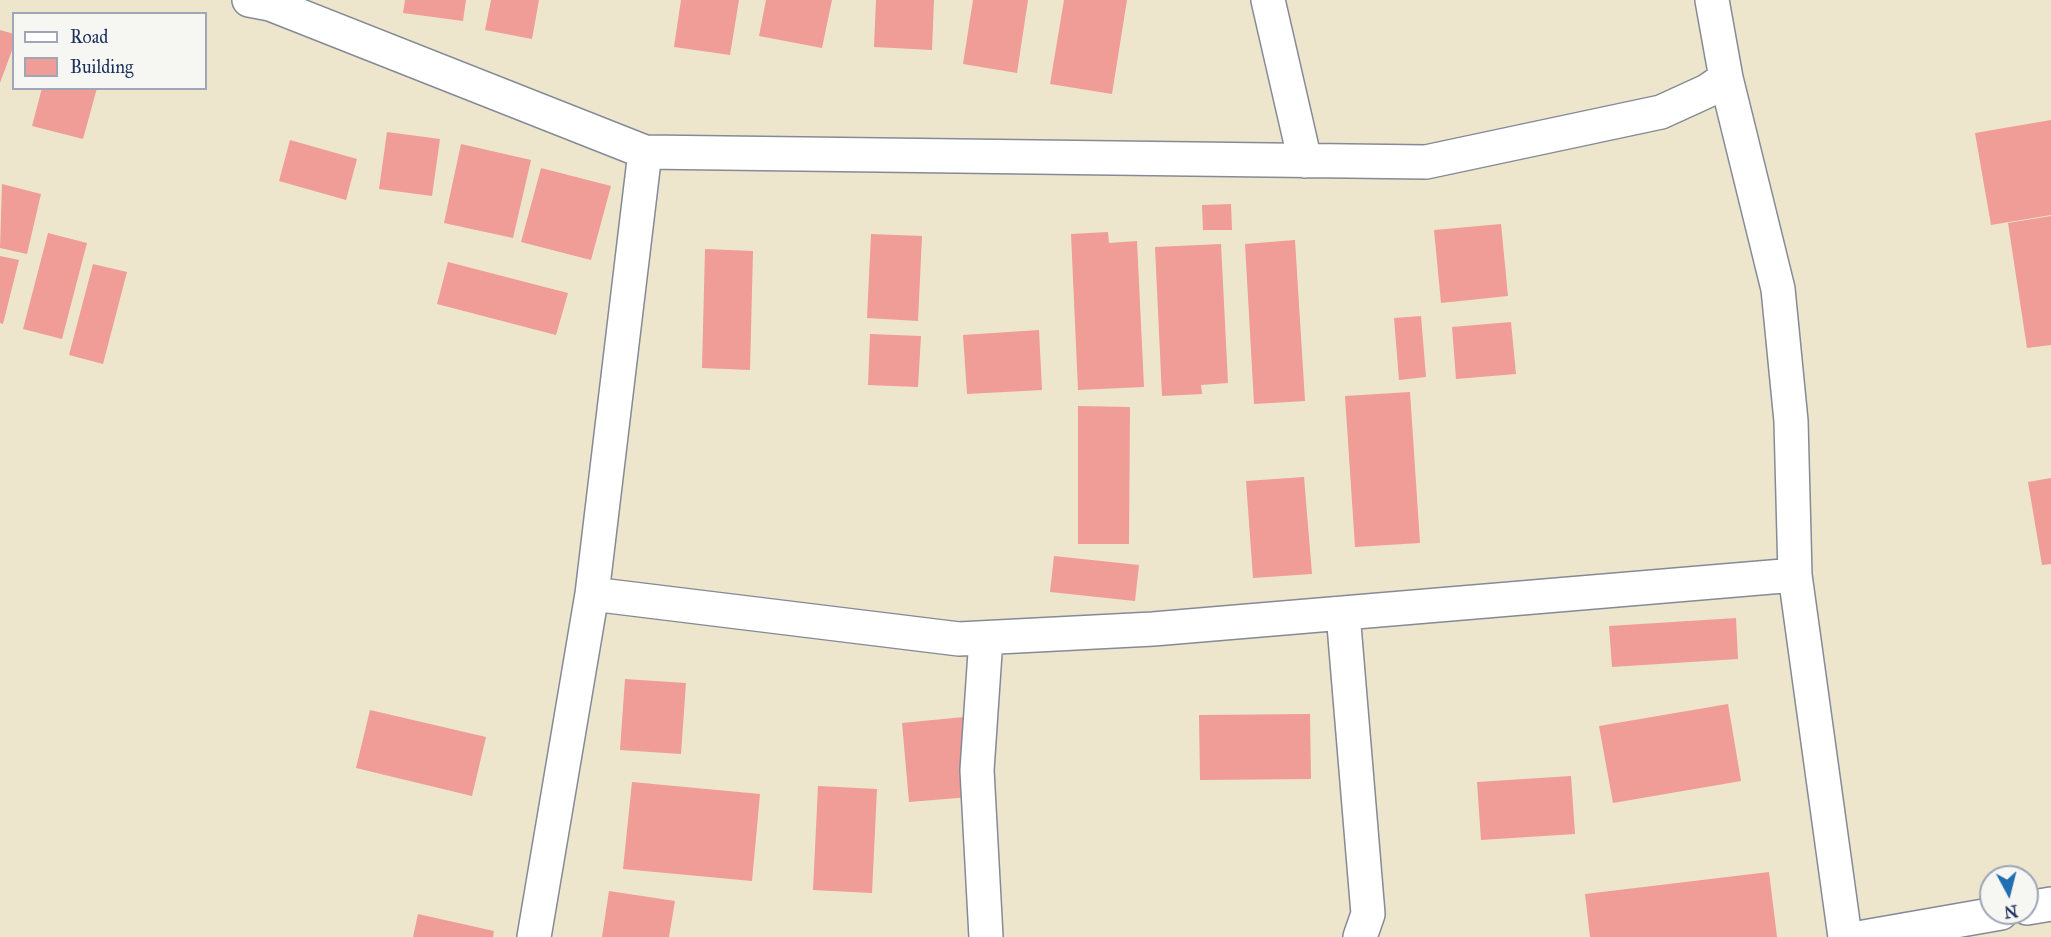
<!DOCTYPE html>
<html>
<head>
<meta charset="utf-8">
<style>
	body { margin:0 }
	#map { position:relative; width:2051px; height:937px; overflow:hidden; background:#ede6cd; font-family:"IM FELL Great Primer",serif }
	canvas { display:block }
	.legend { position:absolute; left:12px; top:12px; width:195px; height:78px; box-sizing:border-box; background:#f6f6f2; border:2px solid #9ea6b7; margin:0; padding:8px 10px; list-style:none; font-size:18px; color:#1b2f5e }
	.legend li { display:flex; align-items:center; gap:12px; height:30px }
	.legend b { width:30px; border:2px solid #9ea6b7 }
	.north { position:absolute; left:1979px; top:865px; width:60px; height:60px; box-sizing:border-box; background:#f6f6f2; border:2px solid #9ea6b7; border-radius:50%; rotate:173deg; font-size:16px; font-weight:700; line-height:24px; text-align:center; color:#1b2f5e }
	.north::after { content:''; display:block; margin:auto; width:21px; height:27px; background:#1f6fb2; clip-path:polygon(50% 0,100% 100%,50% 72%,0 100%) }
</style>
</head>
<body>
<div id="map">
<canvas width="2051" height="937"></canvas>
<ul class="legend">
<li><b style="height:8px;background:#fff"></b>Road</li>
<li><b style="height:16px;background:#f09c97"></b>Building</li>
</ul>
<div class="north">N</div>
</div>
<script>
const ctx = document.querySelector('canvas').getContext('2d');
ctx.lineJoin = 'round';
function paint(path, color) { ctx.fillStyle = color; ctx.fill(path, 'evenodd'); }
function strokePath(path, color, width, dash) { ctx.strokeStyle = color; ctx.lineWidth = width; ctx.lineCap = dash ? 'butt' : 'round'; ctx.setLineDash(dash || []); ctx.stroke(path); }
const building = new Path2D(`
	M405,0h61l-3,21 -60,-8z
	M491,0h48l-7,39 -47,-9z
	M681,0h58l-9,55 -56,-8z
	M766,0h66l-10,48 -63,-12z
	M876,0h58l-2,50 -58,-3z
	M973,0h55l-11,73 -54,-9z
	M1064,0h63l-15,94 -62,-10z
	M0,30l14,4v11l-14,38z
	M42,88h55l-14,51 -51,-13z
	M2051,120v95l-60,10 -16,-92z
	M387,132l53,7 -8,57 -53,-7z
	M290,140l67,19 -11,41 -67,-19z
	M461,144l70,16 -18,78 -69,-15z
	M541,168l70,18 -20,74 -70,-18z
	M2,184l39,10 -14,60 -27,-6z
	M1231,204l1,26h-29l-1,-25z
	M2051,216v129l-24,3 -19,-125z
	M1501,224l7,72 -67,7 -7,-73z
	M1108,232l1,11 28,-2 7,146 -66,3 -7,-156z
	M48,233l39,10 -25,96 -39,-10z
	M871,234l51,2 -4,85 -51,-3z
	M1295,240l10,161 -51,3 -9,-160z
	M1221,244l7,139 -27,2 1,9 -40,2 -7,-149z
	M705,249l48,2 -3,119 -48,-2z
	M0,256l19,4 -16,64 -3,-1z
	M448,262l120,31 -12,42 -119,-31z
	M93,264l34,8 -24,92 -34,-9z
	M1421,316l5,61 -27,3 -5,-62z
	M1511,322l5,52 -60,5 -4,-52z
	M1039,330l3,60 -75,4 -4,-59z
	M870,334l51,2 -3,51 -50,-2z
	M1410,392l10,151 -65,4 -10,-151z
	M1078,406l52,1 -1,137h-51z
	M1304,477l8,97 -59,4 -7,-97z
	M2051,478v86l-9,1 -14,-83z
	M1054,556l85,9 -4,36 -85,-9z
	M1736,618l2,41 -126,8 -3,-41z
	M625,679l61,4 -5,71 -61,-4z
	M1728,704l13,77 -128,22 -14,-77z
	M370,710l116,27 -14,59 -116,-28z
	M1310,714l1,65 -111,1 -1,-65z
	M964,717l6,80 -61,5 -7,-79z
	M1571,776l4,58 -94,6 -4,-58z
	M632,782l128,12 -8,87 -129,-12z
	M818,786l59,3 -5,104 -59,-3z
	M1769,872l8,65h-187l-5,-43z
	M609,891l66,10 -6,36h-67z
	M418,914l76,17 -1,6h-80z`);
const minor = new Path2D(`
	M249,0l21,4 375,148 781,10 235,-50 46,-21 19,-13 -14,-78
	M1268,0l37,161
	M1726,78l52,211 13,132 4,154 50,362
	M592,594l367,45 194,-10 642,-54
	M1343,613l25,301 -8,23
	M2027,908l24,-4
	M534,937l58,-343 53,-442
	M986,937l-9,-167 9,-132
	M1864,937l137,-24`);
paint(building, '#f09c97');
strokePath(minor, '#848a96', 36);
strokePath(minor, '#fff', 33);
</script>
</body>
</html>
